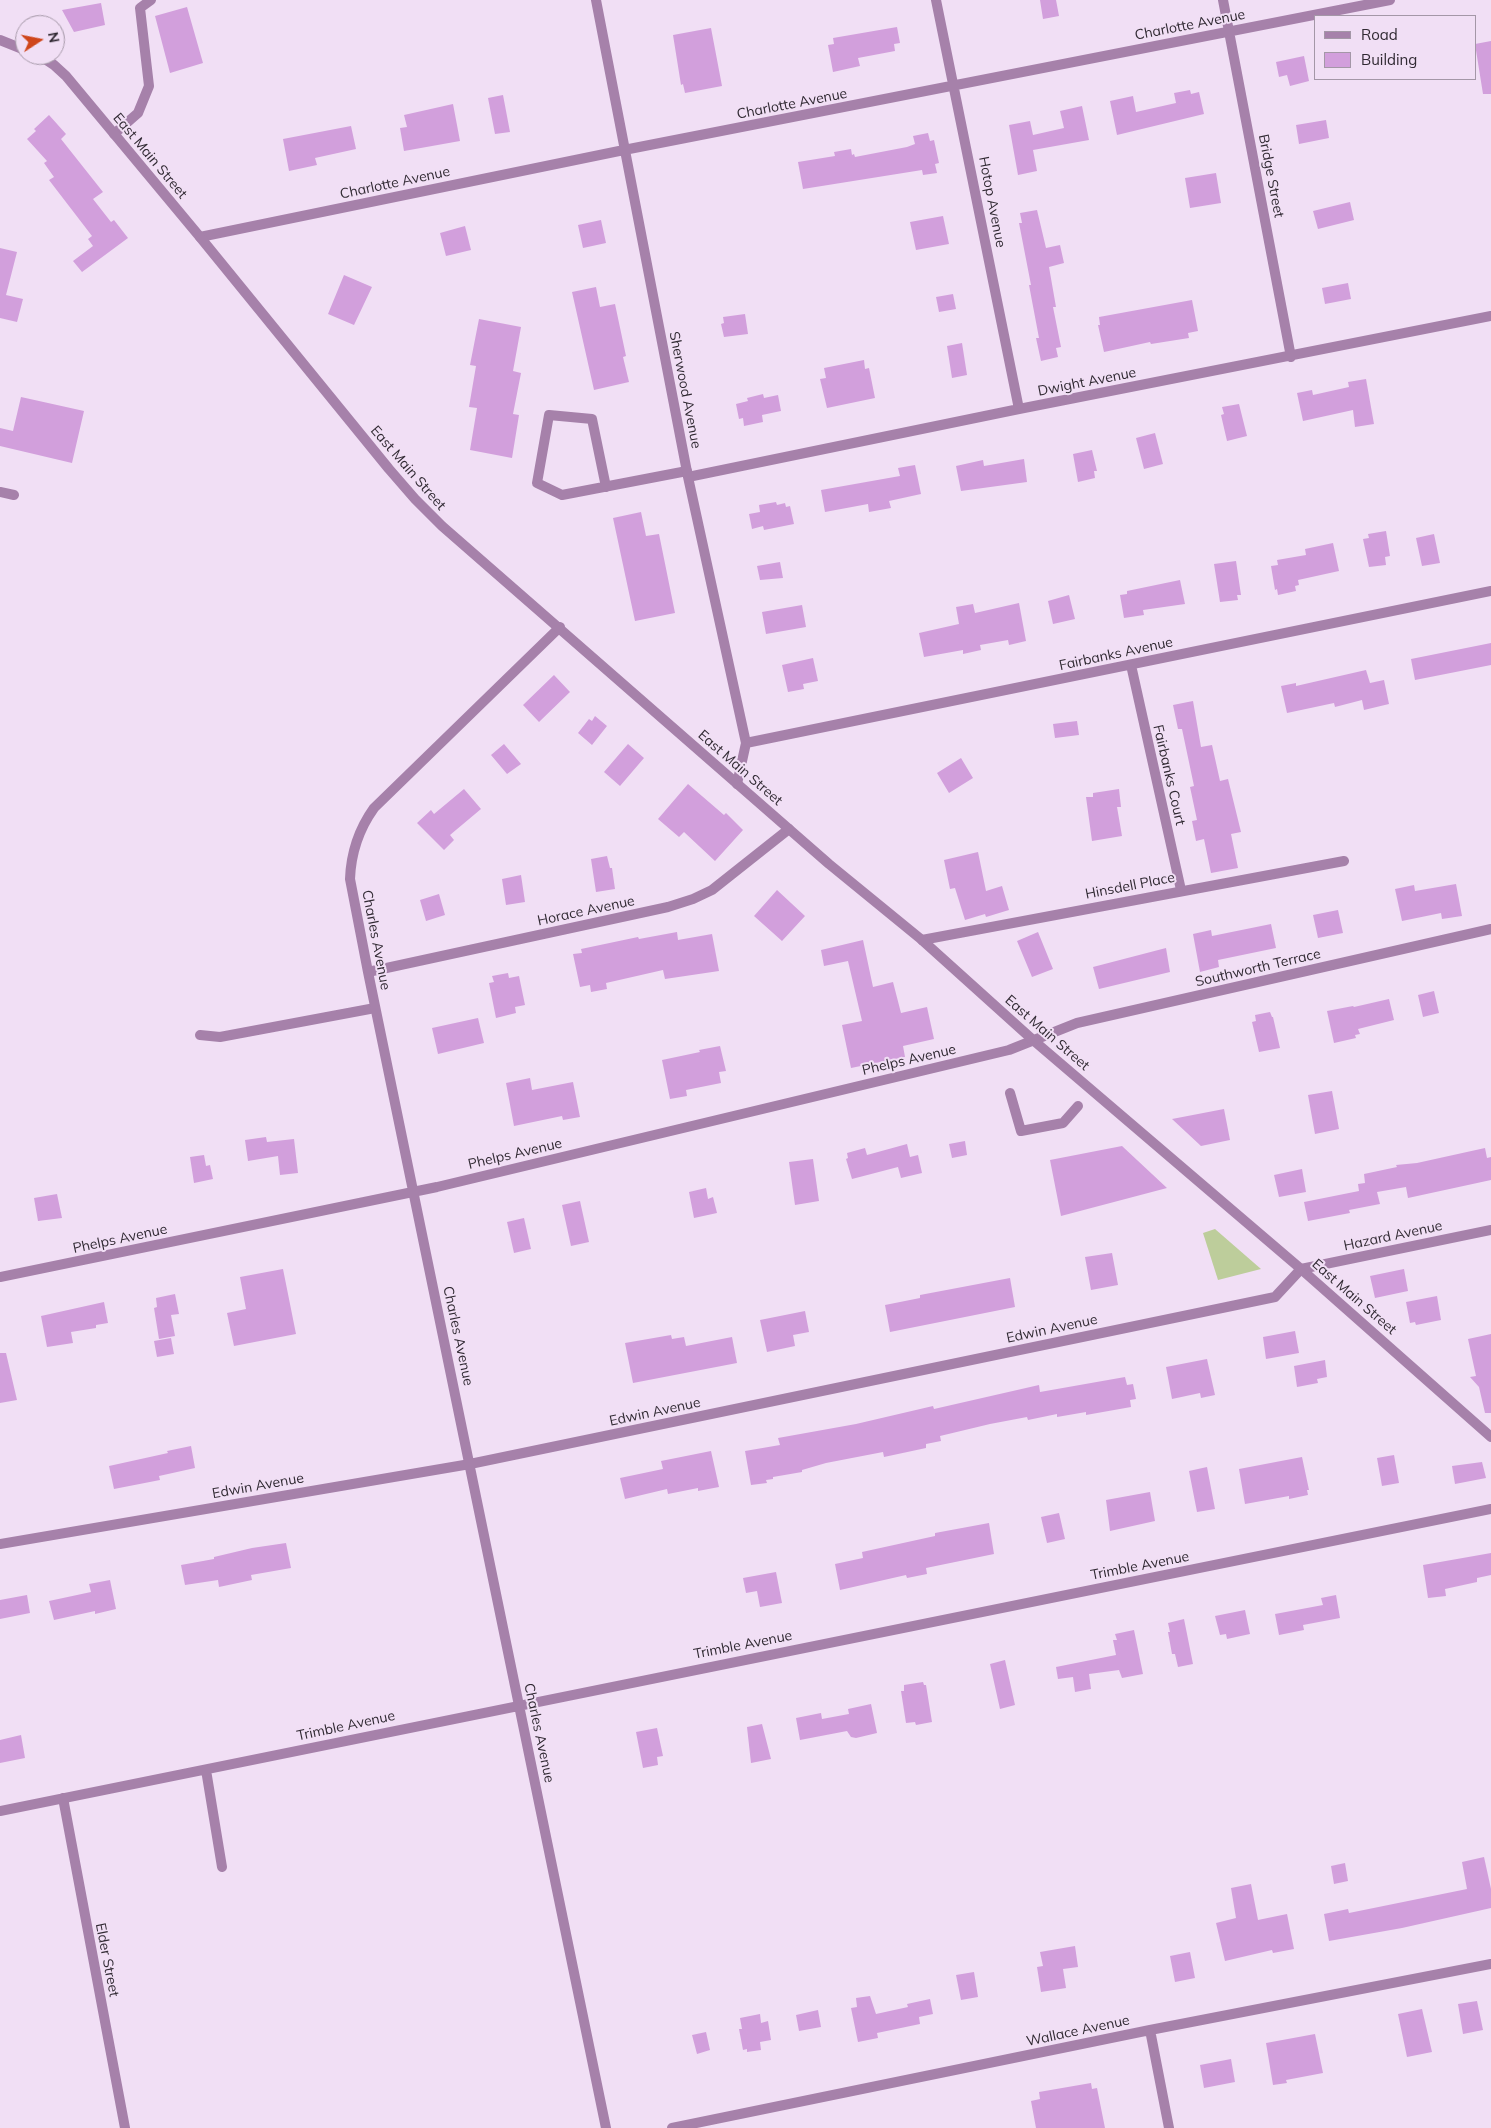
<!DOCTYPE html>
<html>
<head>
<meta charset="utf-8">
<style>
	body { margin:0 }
	#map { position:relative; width:1491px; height:2128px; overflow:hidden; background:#f1dff5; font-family:Mulish,sans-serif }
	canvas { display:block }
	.legend { position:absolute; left:1314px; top:15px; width:162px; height:65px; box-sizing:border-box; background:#f1dff5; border:1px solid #a497a7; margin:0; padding:6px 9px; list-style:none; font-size:15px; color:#312a33 }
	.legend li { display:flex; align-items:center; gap:10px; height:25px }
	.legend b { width:25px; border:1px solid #a497a7 }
	.north { position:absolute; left:15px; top:15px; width:50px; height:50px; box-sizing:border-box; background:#f1dff5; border:1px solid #a497a7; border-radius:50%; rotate:79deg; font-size:14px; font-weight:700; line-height:20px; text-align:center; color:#312a33 }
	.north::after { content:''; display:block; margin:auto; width:18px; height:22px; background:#cf461b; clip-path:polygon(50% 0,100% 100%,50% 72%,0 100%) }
</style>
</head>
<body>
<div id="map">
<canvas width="1491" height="2128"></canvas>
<ul class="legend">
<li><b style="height:6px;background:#a681aa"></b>Road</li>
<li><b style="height:14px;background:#d29fdc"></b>Building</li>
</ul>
<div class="north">N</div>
</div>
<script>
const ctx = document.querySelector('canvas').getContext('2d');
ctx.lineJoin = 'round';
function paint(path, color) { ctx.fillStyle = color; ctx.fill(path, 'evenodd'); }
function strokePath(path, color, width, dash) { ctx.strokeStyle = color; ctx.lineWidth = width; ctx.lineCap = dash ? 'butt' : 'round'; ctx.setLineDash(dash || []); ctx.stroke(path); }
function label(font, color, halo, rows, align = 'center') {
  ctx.font = font + ' Mulish,sans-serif'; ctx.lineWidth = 4; ctx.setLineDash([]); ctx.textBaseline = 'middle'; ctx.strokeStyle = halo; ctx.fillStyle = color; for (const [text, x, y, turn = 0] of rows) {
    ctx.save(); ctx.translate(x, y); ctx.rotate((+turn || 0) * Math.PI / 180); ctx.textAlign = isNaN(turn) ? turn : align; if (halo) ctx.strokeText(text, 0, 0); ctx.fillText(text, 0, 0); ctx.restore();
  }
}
const green = new Path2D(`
	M1215,1229l46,40 -43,11 -15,-47z`);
const building = new Path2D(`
	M1040,0h16l3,16 -16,3z
	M101,3l4,22 -31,7 -12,-22z
	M187,7l16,56 -33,10 -15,-57z
	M897,27l3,16 -6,1 1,7 -37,7 2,8 -27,6 -5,-27 6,-1 -1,-6z
	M711,28l11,58 -37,7 -2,-9 -2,1 -8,-50z
	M1491,41v53h-8l-8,-50z
	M1304,56l5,25 -19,5 -3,-11 -8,2 -3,-15z
	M1190,90l1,4 8,-2 5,22 -87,21 -7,-34 23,-5 3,16 40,-9 -2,-10z
	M503,95l7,37 -15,2 -7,-36z
	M453,104l7,37 -56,10 -4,-23 7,-1 -3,-12z
	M1082,106l7,34 -56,10 4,21 -19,4 -9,-50 21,-4 3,14 31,-7 -4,-17z
	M49,115l17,19 -5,5 42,53 -10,7 18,23 3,-2 14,18 -46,34 -9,-11 20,-15 -5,-7 4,-3 -43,-56 5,-3 -10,-14 3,-2 -20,-22 9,-8 -2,-2z
	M1326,120l3,18 -30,6 -3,-19z
	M351,126l5,23 -41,9 2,7 -28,6 -6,-32z
	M928,133l2,8 4,-1 5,23 -4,1 2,9 -14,2 -1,-5 -119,19 -5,-27 37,-6 -1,-4 17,-3 1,6 2,-1 1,3 52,-10 8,-3 -2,-8z
	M1216,173l5,30 -31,5 -5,-30z
	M1350,202l4,18 -36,9 -5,-18z
	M1037,210l9,38 14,-3 4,18 -15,4 7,40h-3l8,40 -5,1 2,9 -17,4 -5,-23h3l-10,-53h2l-12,-62h3l-2,-10z
	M943,216l6,28 -33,6 -6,-28z
	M601,220l5,23 -23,5 -5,-23z
	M465,226l6,24 -25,6 -6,-23z
	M0,248l17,4 -11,43 17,4 -6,23 -17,-4z
	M344,275l28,12 -18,38 -26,-11z
	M1348,283l3,16 -26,5 -3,-16z
	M596,287l4,20 15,-3 11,52 -3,1 6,25 -35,8 -22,-98z
	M953,294l3,15 -17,3 -3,-15z
	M1192,300l6,31 -10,2 1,5 -38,6 -1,-2 -46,10 -6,-27h2l-1,-8z
	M745,314l3,20 -24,3 -3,-13 3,-1 -1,-6z
	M479,319l42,8 -8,44 8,2 -8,41 6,1 -7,43 -42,-8 7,-42 -8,-1 7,-41 -6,-1z
	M962,343l5,32 -15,3 -5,-32z
	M864,360l1,9 4,-1 6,30 -48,10 -7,-29 6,-1 -2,-10z
	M1366,379l8,45 -19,3 -2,-17 -50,11 -6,-28 15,-3 1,5 36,-8 -1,-5z
	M763,394l1,4 14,-3 3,16 -19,4 1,7 -19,4 -1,-8 -4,1 -3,-15 12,-3 -1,-3z
	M21,397l63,14 -12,52 -72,-17v-18l13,3z
	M1239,404l8,32 -20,5 -6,-26 3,-1 -2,-7z
	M1155,433l8,31 -19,5 -8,-31z
	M1092,450l5,21h-3l1,7 -17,4 -5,-28z
	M1024,459l3,23 -66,9 -5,-25 27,-6 1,6z
	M915,465l6,29 -32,7 2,7 -22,4 -1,-8 -43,8 -4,-22 79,-14 -2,-8z
	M776,502l1,3 8,-2 1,4 4,-1 4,18 -30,6 -1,-4 -11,3 -3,-15 11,-2 -1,-7z
	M641,512l5,24 13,-2 16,79 -40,8 -22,-103z
	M1386,531l4,25 -5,1 1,8 -17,2 -6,-28 6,-1 -1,-4z
	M1434,534l6,29 -18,3 -6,-28z
	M1333,543l6,28 -41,9 1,5 -4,1 1,5 -18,4 -1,-6 -2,1 -4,-24 7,-1 -1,-5 29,-5 -1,-6z
	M1236,561l5,34h-4l1,5 -18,2 -6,-38z
	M780,562l3,16 -23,2 -3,-14z
	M1180,580l5,24 -42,6 1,5 -20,3 -4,-23 7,-1v-3z
	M1069,595l6,24 -22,5 -5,-23z
	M1019,603l7,38 -17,4 -1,-5 -28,5 1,5 -18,4v-4l-39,7 -5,-24 40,-9 -3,-17 17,-3 2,9z
	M802,605l4,22 -40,7 -4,-22z
	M1491,643v22l-76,15 -4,-21z
	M813,658l5,23 -15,3 1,5 -16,3 -6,-27z
	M1366,670l4,13 14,-3 5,24 -25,6 -2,-10 -27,7 -1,-4 -47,10 -6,-27 15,-3v3z
	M554,675l16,17 -31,30 -16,-17z
	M1193,701l8,46 11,-2 8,36 8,-2 13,53 -10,2 7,34 -27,5 -7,-34 -8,2 -4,-20 5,-1 -7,-33 4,-1 -12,-57h-4l-5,-24z
	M595,716l12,10 -15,19 -14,-12 11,-14 3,2z
	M1077,721l2,14 -24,3 -2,-14z
	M504,744l17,20 -14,10 -16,-19z
	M628,744l16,14 -24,28 -16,-14z
	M961,758l12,20 -24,15 -12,-20z
	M688,784l36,31 2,-2 17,17 -28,31 -31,-29 -5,5 -21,-18z
	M464,789l17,20 -31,26 4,5 -10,10 -27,-27 14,-13 3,4z
	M1119,789l2,18h-4l5,29 -30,5 -6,-44h7v-4z
	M978,852l8,39 16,-5 7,24 -23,7 -1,-3 -20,6 -10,-32 -5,1 -6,-29z
	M607,856l3,12h2l3,21 -19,3 -5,-33z
	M521,875l4,27 -19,3 -4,-26z
	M1456,884l6,32 -20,3 -1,-6 -39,8 -7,-32 19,-4 1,6z
	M777,890l28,26 -23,25 -28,-25z
	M439,894l6,21 -19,6 -6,-21z
	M1338,910l5,23 -25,5 -5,-23z
	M1271,924l5,24 -58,12 1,7 -19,5 -7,-38 18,-4 1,6z
	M677,932l1,8 34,-6 7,37 -54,8 -2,-9 -57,13 1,6 -16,3 -1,-7 -10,2 -7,-33 9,-1 -1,-4 57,-12 1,2z
	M1038,932l15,37 -21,8 -15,-36z
	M863,940l10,47 20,-5 8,31 26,-6 7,32 -31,7 2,11 -54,11 -9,-43 20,-4 -14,-60 -24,5 -3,-16z
	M1166,948l4,24 -71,17 -6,-22z
	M508,973l1,5 10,-2 6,29 -10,2 1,6 -20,5 -7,-35 5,-1 -2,-6z
	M1434,991l5,22 -16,4 -5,-22z
	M1389,999l5,21 -36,9 2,5 -5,1 1,3 -22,5 -7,-32 26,-5 1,1z
	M1270,1012l2,5h1l7,31 -21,4 -7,-30 4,-1 -1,-6z
	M478,1018l6,25 -46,11 -6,-26z
	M720,1046l6,25 -7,1 2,11 -35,7 1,6 -17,3 -8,-39 38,-8 -1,-2z
	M530,1078l2,12 41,-8 7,35 -17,3 -1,-4 -48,10 -8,-43z
	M1332,1091l7,38 -24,5 -7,-39z
	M1224,1109l6,31 -29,6 -29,-27z
	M266,1137l1,5 27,-3 4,34 -18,2 -2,-19 -30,5 -3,-21z
	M965,1141l2,14 -15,3 -3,-14z
	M907,1144l3,13 8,-2 4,18 -21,5 -3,-11 -46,12 -6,-20 2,-1 -1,-5 18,-5 2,7z
	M1122,1146l45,42 -106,28 -11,-56z
	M1485,1148l2,10 4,-1v23l-83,18 -2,-11 -29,5 3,12 -31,6 1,3 -42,8 -4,-19 55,-11 -1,-7 7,-1 -1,-9 33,-7 -1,-2 21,-2z
	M204,1155l2,11 4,-1 3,14 -19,4 -4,-26z
	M813,1159l6,42 -24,4 -6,-43z
	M1302,1169l4,23 -27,5 -5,-22z
	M706,1188l2,11 5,-2 4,16 -23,5 -5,-26z
	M57,1194l5,24 -24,3 -4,-23z
	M580,1201l9,41 -18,4 -9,-41z
	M524,1218l7,31 -17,4 -7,-31z
	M1112,1253l6,32 -27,5 -6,-33z
	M283,1269l13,65 -62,12 -7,-33 19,-4 -6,-32z
	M1404,1269l4,22 -33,7 -5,-22z
	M1010,1278l5,29 -125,25 -5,-27 35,-7v-3z
	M175,1294l4,20 -8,1 4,21 -16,3 -5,-31 3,-1 -1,-9z
	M1437,1296l4,24 -25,5 -1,-3 -5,1 -4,-21z
	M104,1302l4,21 -12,2v3l-25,4 2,11 -26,4 -6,-31z
	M805,1311l4,21 -16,3 2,11 -28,6 -7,-32z
	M1295,1331l4,22 -33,6 -3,-22z
	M1491,1334v79h-6l-6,-26 -9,-10 6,-1 -8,-37z
	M671,1335l1,4 12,-2 2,9 46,-9 5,26 -104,20 -8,-40z
	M171,1338l3,16 -17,3 -3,-16z
	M0,1353h6l11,47 -17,3z
	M1207,1359l8,36 -14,3 -1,-5 -28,6 -6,-32z
	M1325,1360l2,17 -10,2 1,4 -21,4 -3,-21z
	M1125,1377l2,8 6,-1 3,15 -6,1 1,7 -45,8v-3l-29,5v-3l-29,6 -1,-3 -37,7 -50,12 1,5 -15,3v4l-42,9 -1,-5 -57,11 -24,7v2l-29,5v2l-7,1 1,3 -16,2 -6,-34 35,-6 -2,-7 78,-14 77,-18 1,3 105,-24 1,7z
	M191,1446l4,22 -36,8 1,4 -46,9 -5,-23 59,-13 -1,-2z
	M711,1451l8,36 -21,4v-3l-30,6 -1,-5 -42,10 -5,-21 43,-9 -2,-8z
	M1394,1455l5,28 -17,3 -5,-28z
	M1302,1457l7,33h-2l1,5 -19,4v-3l-44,8 -6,-35z
	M1482,1462l4,16 -31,6 -3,-18z
	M1207,1467l8,42 -18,3 -8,-41z
	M1150,1492l5,29 -45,10 -4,-31z
	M1059,1513l6,26 -18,4 -6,-26z
	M989,1523l5,31 -68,14 1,6 -20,4 -1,-3 -66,15 -5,-26 28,-6 -1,-6 73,-16v-3z
	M286,1543l5,25 -40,7 1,5 -33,7 -1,-7 -33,5 -4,-20 33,-6v-2l38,-9z
	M1491,1553v22l-14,3v4l-32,7 1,7 -18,2 -5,-33z
	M776,1572l6,31 -22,4 -3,-16 -11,2 -3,-15z
	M110,1580l6,29 -21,5v-3l-41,9 -5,-19 42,-9 -2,-8z
	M27,1595l3,18 -30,6v-19z
	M1336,1595l4,23 -37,7 1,5 -25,5 -4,-21 48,-9 -2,-7z
	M1245,1610l5,24 -23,5 -1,-5 -6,1 -5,-19z
	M1184,1619l9,45 -15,3 -3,-13h-3l-4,-22h2l-2,-9z
	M1134,1630l9,44 -21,4 -3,-8 -30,4 2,15 -16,3 -2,-15 -15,2 -2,-12 60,-12 -3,-15h4l-2,-6z
	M1005,1660l10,45 -15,4 -10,-45z
	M923,1682l1,3h2l6,37 -16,3 -1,-3 -9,1 -5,-32h3v-6z
	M871,1704l6,29 -21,5 -5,-1 -4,-6 -47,9 -4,-22 25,-5 1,6 27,-5 -1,-5z
	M762,1724l9,35 -20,4 -4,-36z
	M657,1728l6,28 -6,1 1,8 -15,3 -7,-36z
	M21,1735l4,23 -25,5v-23z
	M1484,1857l7,32v19l-89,20 -73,13 -5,-27 24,-5 1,4 118,-24 -5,-27z
	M1345,1863l3,18 -14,3 -3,-18z
	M1251,1884l7,36 29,-6 7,35 -21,4 -1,-3 -47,11 -9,-38 20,-5 -5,-30z
	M1075,1946l3,21 -15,2 3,19 -25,4 -4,-25 6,-1 -3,-14z
	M1190,1952l5,26 -20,4 -5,-26z
	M974,1972l4,25 -17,3 -5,-25z
	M870,1996l6,18 32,-7 -1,-3 23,-5 3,15 -14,3 1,7 -43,9 1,5 -20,4 -7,-34 6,-1 -1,-9z
	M1477,2001l6,29 -20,4 -5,-30z
	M1422,2009l10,43 -25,5 -9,-43z
	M818,2010l3,17 -22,4 -3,-16z
	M760,2014l1,9 7,-2 3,19 -11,2 1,8 -14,2v-3l-4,1 -4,-21h3l-2,-11z
	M706,2032l4,18 -13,4 -5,-19z
	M1315,2034l8,39 -37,7 1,3 -14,2 -7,-42z
	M1231,2059l4,23 -31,6 -4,-23z
	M1091,2083l1,6 5,-1 8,40h-69l-5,-27 9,-2 -1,-7z`);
const service = new Path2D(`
	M114,134l24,-21 11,-27 -9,-78 11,-8
	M606,487l-14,-68 -43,-4 -12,68 25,12 125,-24
	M0,492l14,3
	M200,1035l20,2 155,-29
	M1010,1093l11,38 42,-8 15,-17`);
const minor = new Path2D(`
	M596,0l92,477 58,266 -9,41
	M936,0l83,409
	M1223,0l68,357
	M200,237l424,-87 766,-150
	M688,477l331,-68 472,-93
	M560,627l-186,181c-15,21 -23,44 -24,71l18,93 238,1156
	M1131,665l50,225
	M746,743l745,-152
	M922,940l422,-79
	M368,972l300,-65 25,-8 19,-9 77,-61
	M0,1277l437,-90 572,-137 68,-27 414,-94
	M0,1544l470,-80 805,-167 26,-28 190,-39
	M206,1770l16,97
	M63,1798l62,330
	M0,1811l1491,-302
	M1150,2030l19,98
	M672,2128l478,-98 341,-66`);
const tertiary = new Path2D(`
	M0,40l25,10
	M39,55l15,10 12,11 134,161 189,232 26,30 27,27 387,338 93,76 111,100 268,229 190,168`);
const streetNames = [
	["Charlotte Avenue",1190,25,-11],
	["Charlotte Avenue",792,104,-11],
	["East Main Street",150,156,50],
	["Bridge Street",1271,176,79],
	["Charlotte Avenue",395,183,-12],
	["Hotop Avenue",992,202,79],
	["Dwight Avenue",1087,382,-11],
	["Sherwood Avenue",685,390,79],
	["East Main Street",408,468,49],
	["Fairbanks Avenue",1116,654,-12],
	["East Main Street",740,768,41],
	["Fairbanks Court",1169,775,77],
	["Hinsdell Place",1130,886,-11],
	["Horace Avenue",586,911,-12],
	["Charles Avenue",376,940,79],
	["Southworth Terrace",1258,968,-13],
	["East Main Street",1047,1033,41],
	["Phelps Avenue",909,1060,-13],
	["Phelps Avenue",515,1154,-13],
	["Hazard Avenue",1393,1236,-12],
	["Phelps Avenue",120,1239,-12],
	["East Main Street",1354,1297,41],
	["Edwin Avenue",1052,1329,-12],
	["Charles Avenue",458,1336,78],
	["Edwin Avenue",655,1412,-12],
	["Edwin Avenue",258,1486,-10],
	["Trimble Avenue",1140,1566,-11],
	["Trimble Avenue",743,1645,-11],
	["Trimble Avenue",346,1726,-12],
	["Charles Avenue",539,1733,78],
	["Elder Street",107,1960,79],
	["Wallace Avenue",1078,2031,-12]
];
paint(green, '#bdcd9b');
paint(building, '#d29fdc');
strokePath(service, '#a681aa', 10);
strokePath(minor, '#a681aa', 10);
strokePath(tertiary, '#a681aa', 10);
label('14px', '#312a33', '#f1dff5', streetNames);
</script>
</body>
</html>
